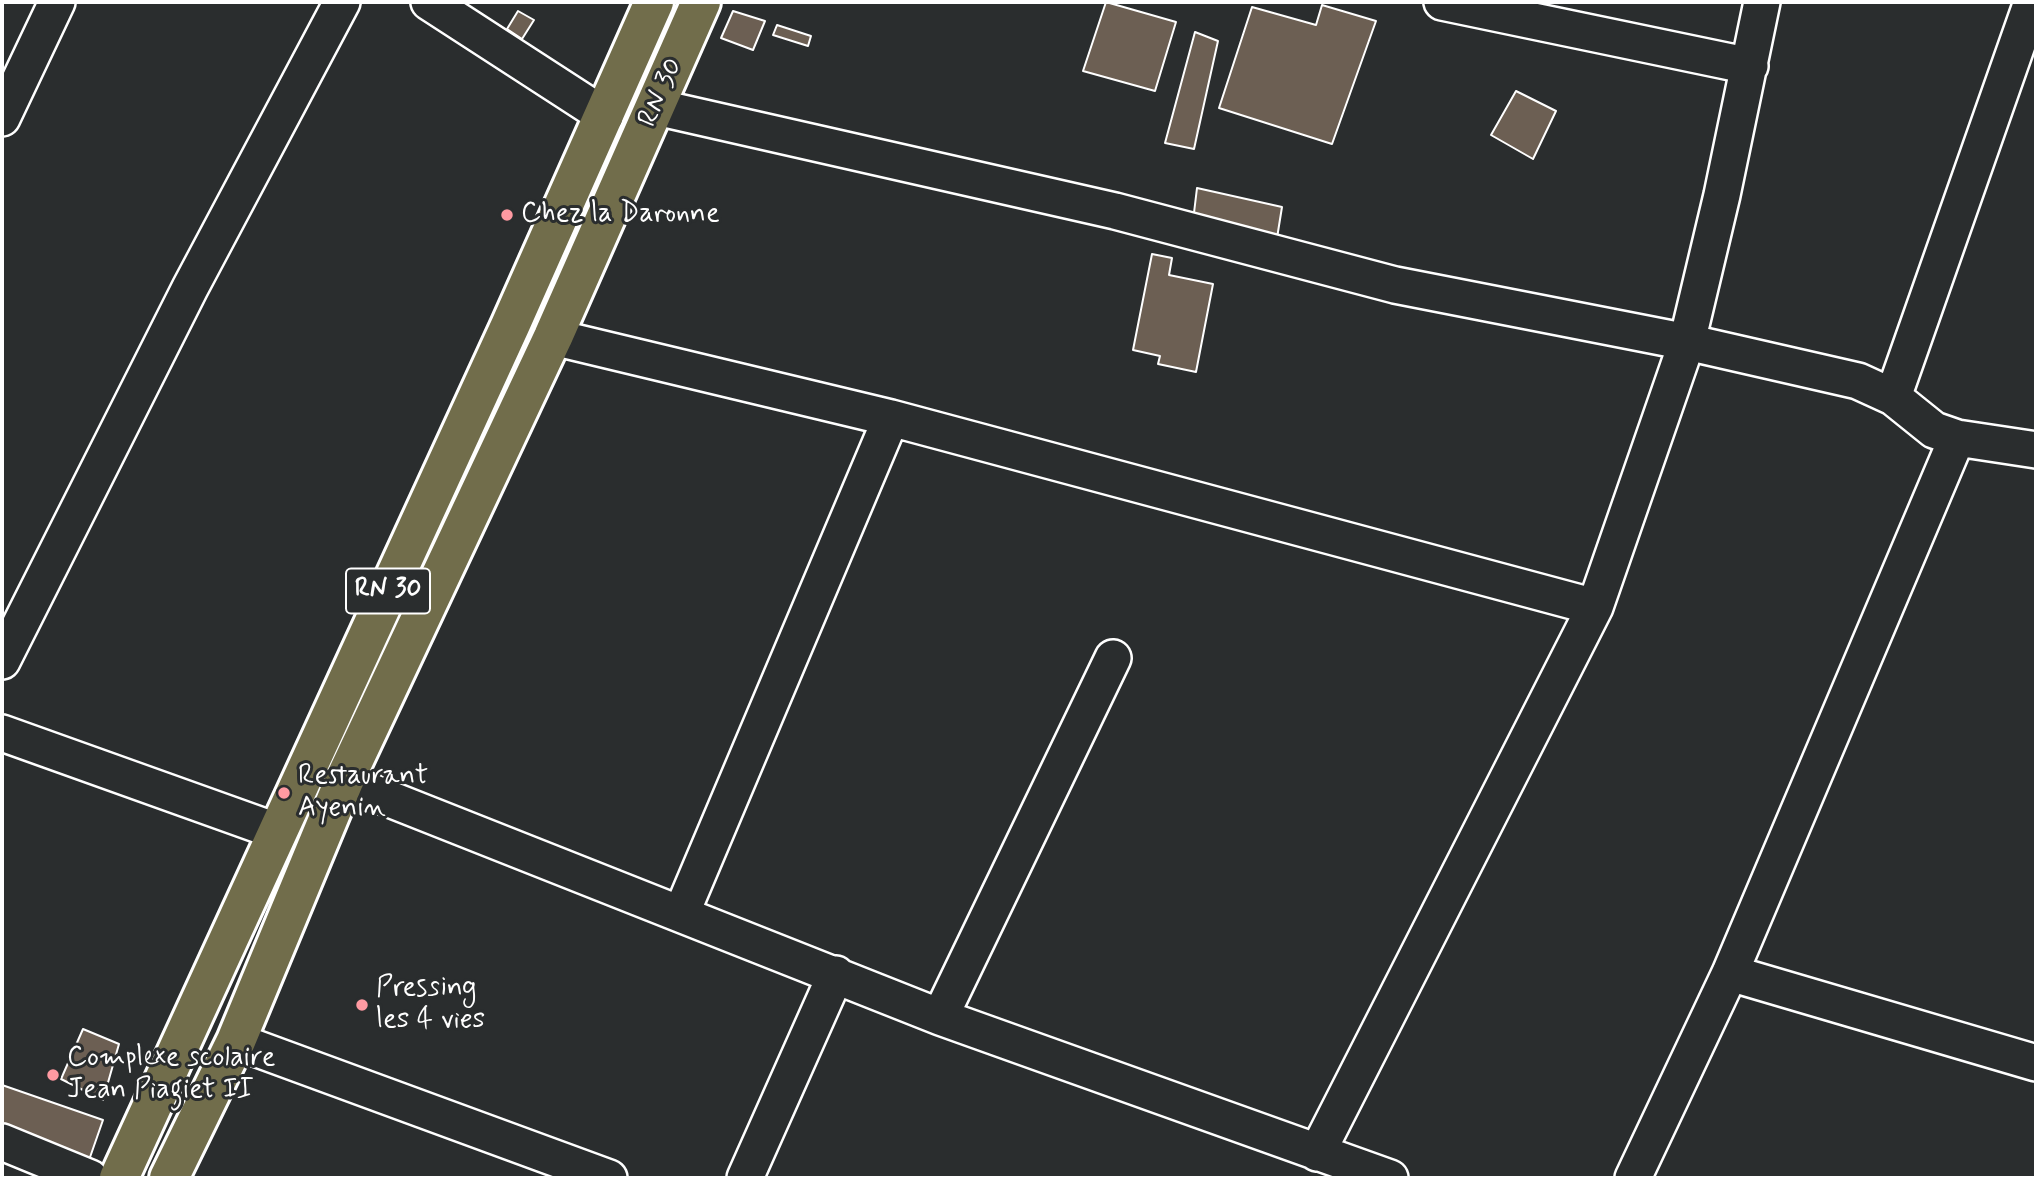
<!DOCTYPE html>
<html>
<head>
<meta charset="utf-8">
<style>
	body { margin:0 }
	#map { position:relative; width:2038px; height:1180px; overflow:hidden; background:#2a2d2e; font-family:Mynerve,sans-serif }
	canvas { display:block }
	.frame { position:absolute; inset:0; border:4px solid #fff; pointer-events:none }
</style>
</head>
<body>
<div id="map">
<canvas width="2038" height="1180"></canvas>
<div class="frame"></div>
</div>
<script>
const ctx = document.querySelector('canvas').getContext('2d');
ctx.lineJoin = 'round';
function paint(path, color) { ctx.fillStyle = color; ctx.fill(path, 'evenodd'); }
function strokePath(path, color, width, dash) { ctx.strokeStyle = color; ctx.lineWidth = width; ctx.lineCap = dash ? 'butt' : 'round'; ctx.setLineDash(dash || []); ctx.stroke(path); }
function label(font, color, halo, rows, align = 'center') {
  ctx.font = font + ' Mynerve,sans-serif'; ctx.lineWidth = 6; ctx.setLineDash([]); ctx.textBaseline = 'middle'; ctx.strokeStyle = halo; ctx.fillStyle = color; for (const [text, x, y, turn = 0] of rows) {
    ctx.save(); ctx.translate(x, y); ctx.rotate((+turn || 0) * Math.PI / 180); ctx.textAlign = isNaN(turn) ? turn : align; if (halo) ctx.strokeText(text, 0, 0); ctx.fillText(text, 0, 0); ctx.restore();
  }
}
const building = new Path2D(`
	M1106,2l70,20 -21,69 -72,-20z
	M1322,5l54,16 -44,123 -113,-36 33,-101 64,18z
	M518,11l16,9 -12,19 -15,-10z
	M733,11l32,10 -12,29 -32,-12z
	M777,25l34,11 -3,10 -35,-11z
	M1195,32l23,9 -24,108 -29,-6z
	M1516,91l40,20 -23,48 -42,-24z
	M1197,188l85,19 -5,31 -84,-17z
	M1152,254l20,4 -3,17 44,9 -17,88 -38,-8 2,-8 -27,-6z
	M83,1029l36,15 -16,56 -42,-21z
	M2,1085l101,35 -15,43 -86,-28z`);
const minor = new Path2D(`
	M429,2l176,114
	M1442,2l308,64
	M656,107l459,104 280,74 292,57 171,39 35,16 41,33 23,8 79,12
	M2,118l55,-116
	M553,337l338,81 704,189
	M1893,397l139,-395
	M2,661l188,-373 152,-286
	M2,733l274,98
	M344,781l596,236 450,161
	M681,914l210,-496
	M1730,973l306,90
	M940,1017l173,-359
	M236,1041l373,137
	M2,1142l88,36
	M1317,1153l278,-546 92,-265 35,-147 40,-193
	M745,1178l91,-204
	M1633,1178l97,-205 227,-535`);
const primary = new Path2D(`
	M119,1178l391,-852 144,-324
	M169,1178l67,-137 108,-260 209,-444 148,-335`);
const markers = [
	[507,215,7,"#ff9aa2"],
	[284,793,7,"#ff9aa2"],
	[362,1005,7,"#ff9aa2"],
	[53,1075,7,"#ff9aa2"]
];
const shields = [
	[388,591,84]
];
const shieldNames = [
	["RN 30",388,591]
];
const streetNames = [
	["RN 30",662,93,-66]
];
const poiNames = [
	["Chez la Daronne",521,215],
	["Restaurant",298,777],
	["Ayenin",298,809],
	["Pressing",376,989],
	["les 4 vies",376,1021],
	["Complexe scolaire",67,1059],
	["Jean Piagiet II",67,1091]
];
paint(building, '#6c5f53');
strokePath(building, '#fff', 2);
strokePath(minor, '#fff', 40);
strokePath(primary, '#fff', 44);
strokePath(minor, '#2a2d2e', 35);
strokePath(primary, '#716d4b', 38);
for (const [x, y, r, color] of markers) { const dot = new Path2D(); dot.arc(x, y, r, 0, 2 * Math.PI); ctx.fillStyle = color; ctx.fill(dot); strokePath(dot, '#2a2d2e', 2.5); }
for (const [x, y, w] of shields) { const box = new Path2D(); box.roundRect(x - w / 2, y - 22.5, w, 45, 5); ctx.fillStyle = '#2a2d2e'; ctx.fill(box); strokePath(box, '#fff', 2); }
label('bold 26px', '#fff', null, shieldNames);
label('28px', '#fff', '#2a2d2e', streetNames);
label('28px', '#fff', '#2a2d2e', poiNames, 'left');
</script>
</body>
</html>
